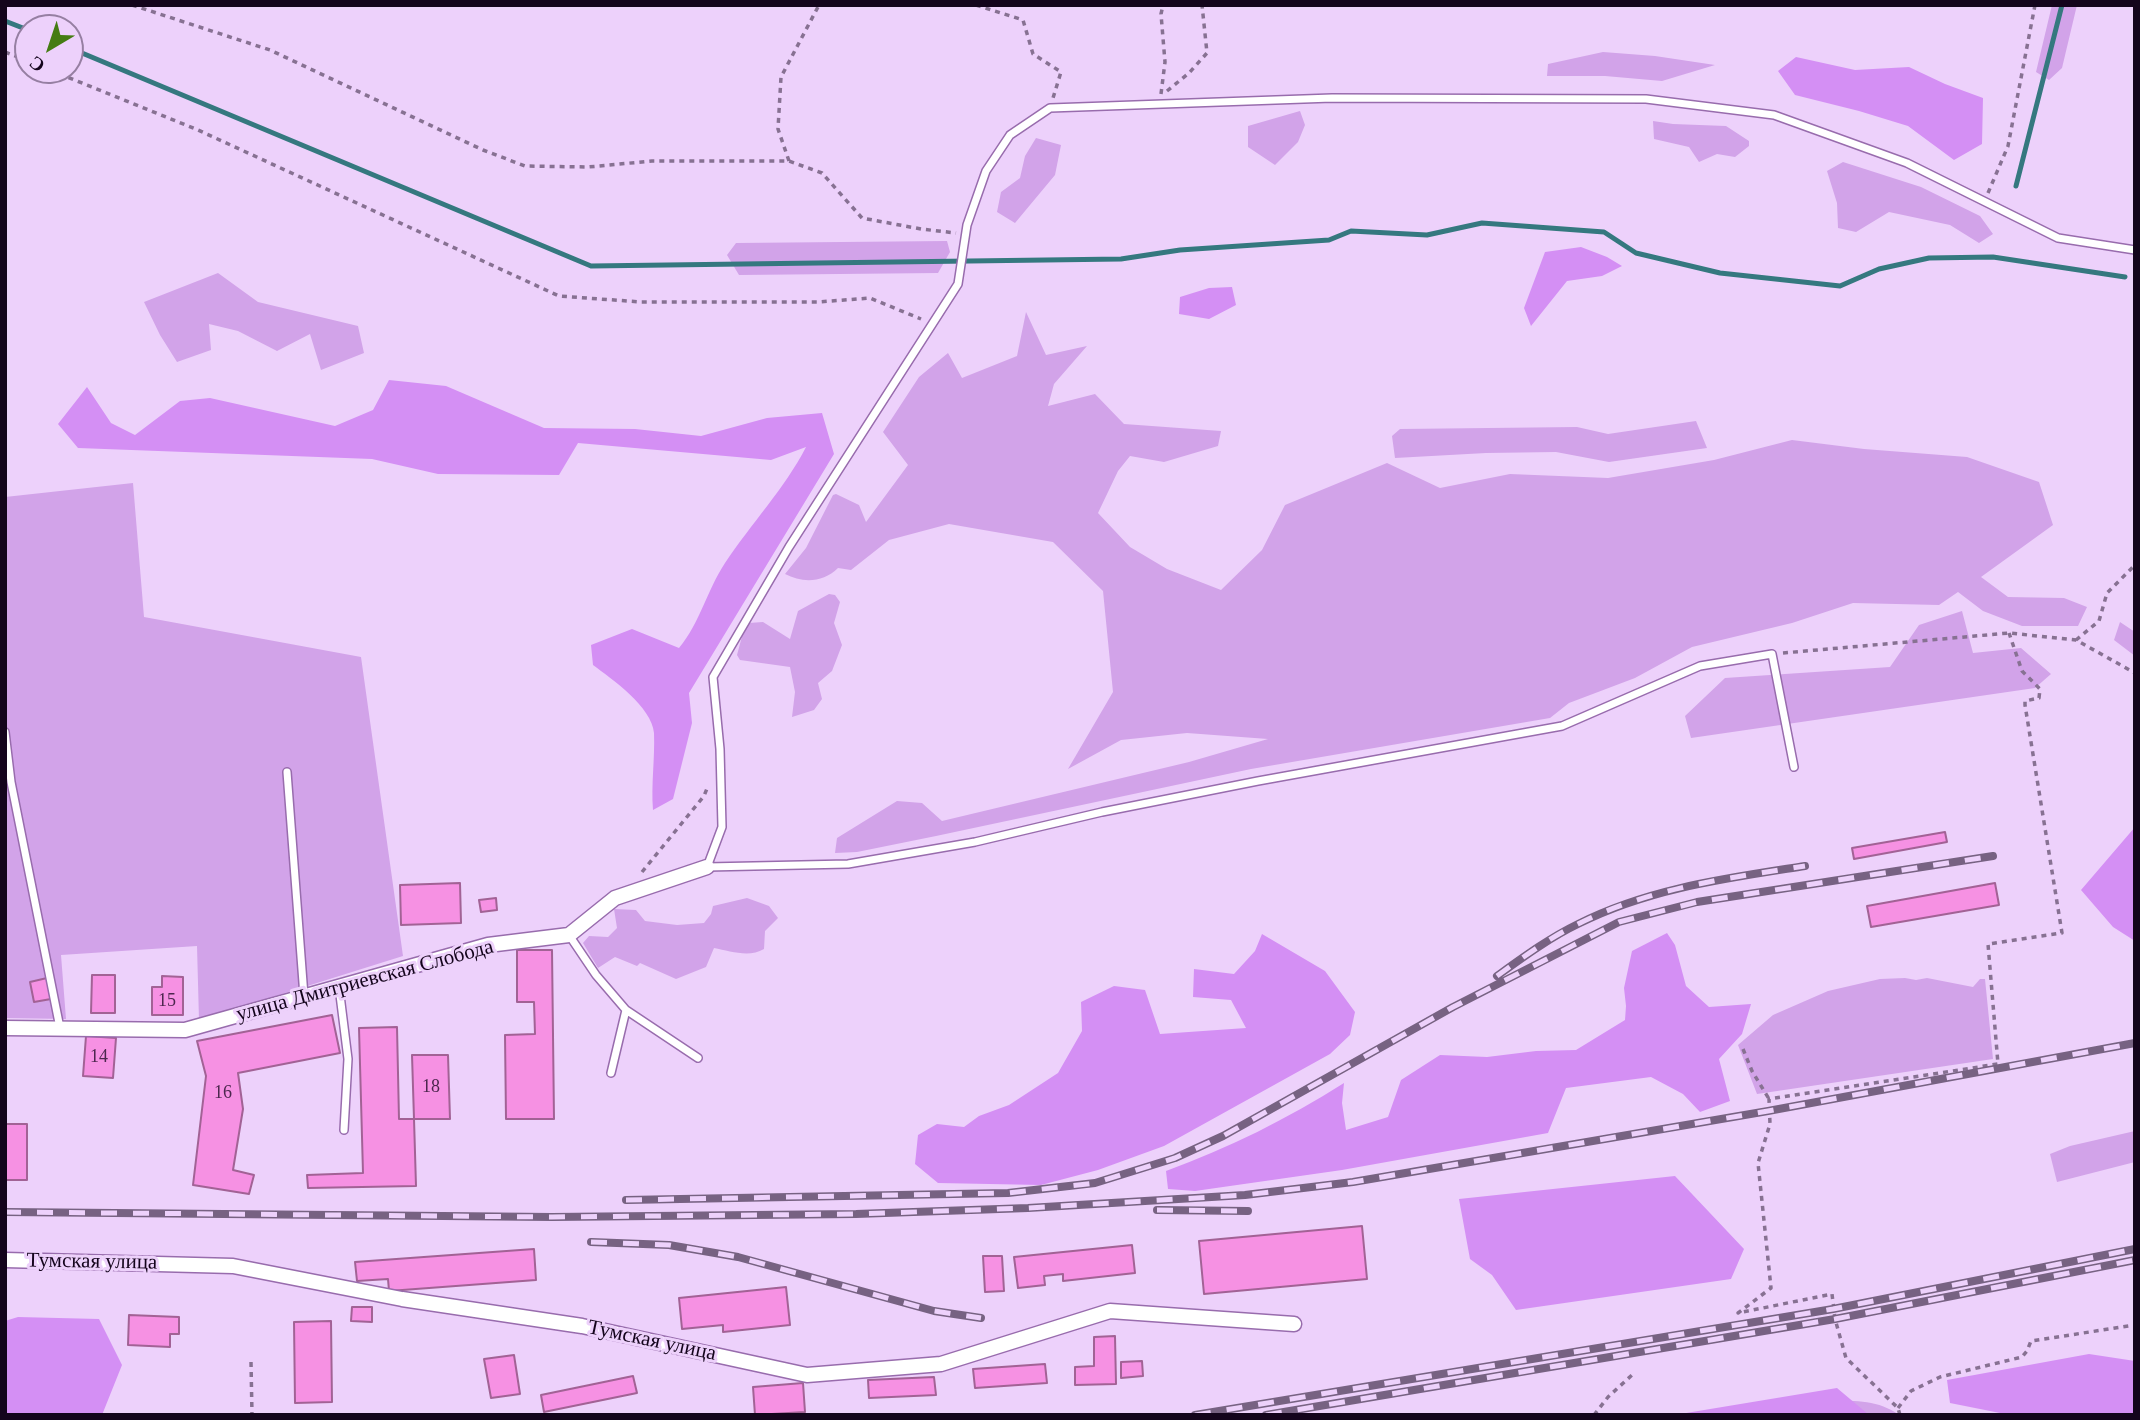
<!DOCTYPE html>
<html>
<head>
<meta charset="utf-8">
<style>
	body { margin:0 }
	#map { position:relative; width:2140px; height:1420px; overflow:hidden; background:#edd1fb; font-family:Georgia,serif }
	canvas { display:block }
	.frame { position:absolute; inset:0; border:7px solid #14041c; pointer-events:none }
	.north { position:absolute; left:14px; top:14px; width:70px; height:70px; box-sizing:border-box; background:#edd1fb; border:2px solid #967fa2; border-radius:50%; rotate:219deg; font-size:19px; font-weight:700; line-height:28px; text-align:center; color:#14041c }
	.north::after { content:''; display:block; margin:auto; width:24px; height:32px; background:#457c13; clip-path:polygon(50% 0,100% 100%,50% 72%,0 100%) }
</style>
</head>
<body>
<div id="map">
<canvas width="2140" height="1420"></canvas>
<div class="frame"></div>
<div class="north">С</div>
</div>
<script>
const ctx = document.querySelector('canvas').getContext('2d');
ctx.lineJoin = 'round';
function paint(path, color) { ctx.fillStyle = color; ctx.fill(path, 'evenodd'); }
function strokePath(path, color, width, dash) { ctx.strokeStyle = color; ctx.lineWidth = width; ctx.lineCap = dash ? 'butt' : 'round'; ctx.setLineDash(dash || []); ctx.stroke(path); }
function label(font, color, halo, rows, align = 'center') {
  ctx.font = font + ' Georgia,serif'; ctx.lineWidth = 6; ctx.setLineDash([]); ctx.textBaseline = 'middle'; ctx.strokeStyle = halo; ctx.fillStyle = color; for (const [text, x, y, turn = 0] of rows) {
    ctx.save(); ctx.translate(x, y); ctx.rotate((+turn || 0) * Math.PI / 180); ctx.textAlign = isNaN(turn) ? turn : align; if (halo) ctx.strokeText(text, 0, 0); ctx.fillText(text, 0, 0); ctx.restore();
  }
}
const green = new Path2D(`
	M2052,5h25l-15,63 -13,12 -13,-8z
	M1603,52l52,4 60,9 -53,16 -57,-5h-58l1,-12z
	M1300,111l5,14 -7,17 -23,23 -27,-18v-21z
	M1653,121l20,3 53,2 23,15v5l-14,11 -18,-3 -18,8 -10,-15 -35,-8z
	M1036,138l25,7 -6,30 -40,48 -18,-11 4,-20 19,-14 5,-22z
	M1843,162l78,25 59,29 13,18 -14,9 -29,-18 -61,-13 -33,20 -18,-4 -1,-25 -10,-32z
	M947,241l3,11 -12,21 -199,2 -12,-20 9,-12z
	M218,273l40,29 100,24 6,27 -43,17 -11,-36 -33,17 -39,-20 -29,-7 2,26 -34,12 -17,-27 -16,-33z
	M1026,312l20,43 41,-9 -33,38 -6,22 47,-12 29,30 97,7 -3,15 -54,16 -34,-6 -12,15 -20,42 32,34 37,22 54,21 41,-40 23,-45 102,-42 53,25 70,-14 98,4 106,-18 78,-20 72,9 103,8 72,25 14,43 -72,52 27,20 56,1 23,9 -9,19h-56l-39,-15 -25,-19 -19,13 -86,-2 -61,20 -100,24 -57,31 -66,25 -19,15 -299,51 -315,67 -79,16 -22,1 2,-15 60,-37 25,2 20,18 247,-59 79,-23 -81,-6 -66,7 -53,29 45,-77 -10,-101 -50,-49 -104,-18 -60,16 -38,30 -13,-2c-15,15 -36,15 -53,6l21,-26 27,-53 3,-1 23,11 7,17 42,-57 -25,-33 36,-55 29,-24 14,25 55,-22z
	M1696,421l11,27 -98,14 -53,-10 -70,1 -91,5 -3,-22 8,-7 177,-2 31,7z
	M133,483l11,134 217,40 42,299 -204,64 -2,-74 -136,9 5,64 -61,-1v-521z
	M829,594l6,1 5,7 -6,21 8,22 -10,26 -14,12 4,16 -8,11 -22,7 3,-25 -5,-25 -50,-7 -3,-5 7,-26 5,-6 14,-1 27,17 8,-28z
	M1962,611l11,42 48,-5 30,26 -16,14 -344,50 -6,-22 40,-38 165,-11 29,-42z
	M2120,622l15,10v24l-21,-16z
	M747,898l22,8 9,12 -13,13 -1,18c-15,9 -34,2 -50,-1l-8,19 -30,12 -36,-16 -3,3 -22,-9 -17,11 -15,-25 6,-7 19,1 9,-9 -3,-19 22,1 9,11 32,4 27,-2 7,-9 2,-8z
	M1905,978l11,2 11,-2 46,9 7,-8h5l8,80 -236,35 -19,-49 35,-30 55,-24 52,-12z
	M2135,1131v31l-78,20 -7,-28 20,-8z
	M1832,1400c24,1 47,0 67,15h-100z`);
const forest = new Path2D(`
	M1796,57l59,13 54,-3 36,17 38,14 -1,46 -28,16 -46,-34 -49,-15 -64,-16 -17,-24z
	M1581,247l26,10 15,9 -20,10 -35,5 -36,45 -7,-18 21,-56z
	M1232,287l4,18 -27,14 -30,-5 1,-17 29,-9z
	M389,380l57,6 98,42 91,1 66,7 66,-18 55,-5 12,41 -145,239 3,30 -19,76 -20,11c-2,-26 2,-51 1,-77 -2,-26 -42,-54 -61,-68l-2,-20 41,-16 47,19c21,-25 28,-58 46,-85 26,-39 60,-75 81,-116l-35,13 -193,-17 -19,32 -121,-1 -66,-15 -294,-11 -20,-24 29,-37 24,36 24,12 45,-34 30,-3 125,28 38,-16z
	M2135,827v114l-22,-14 -32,-37z
	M1667,933l8,12 11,41 23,21 42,-3 -9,30 -23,25 11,42 -30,11 -17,-18 -32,-17 -85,11 -18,45 -206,37 -147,21 -27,-2 -2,-18c63,-23 121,-52 178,-88l-2,20 4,27 42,-13 13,-37 39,-25 47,2 49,-6 40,-1 49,-30 1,-14 -2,-18 8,-37z
	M1262,934l63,37 30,41 -5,23 -20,19 -166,92 -66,24 -57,15 -103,-2 -23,-19 3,-29 19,-11 27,3 15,-11 30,-11 49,-32 24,-42 -1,-29 33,-16 31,4 15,44 86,-6 -15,-28 -38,-3 1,-28 40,5 21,-23z
	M1675,1176l69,73 -13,30 -215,31 -24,-35 -22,-16 -11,-60z
	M18,1317l81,2 23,46 -20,50h-97v-94z
	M2089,1354l46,7v54h-125l-60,-12 -3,-23z
	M1837,1388l32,27h-195z`);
const stream = new Path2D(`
	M5,21l23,9
	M70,48l521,218 530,-7 59,-9 149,-10 22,-9 76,4 55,-12 122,9 32,21 84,20 120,13 39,-17 50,-11 64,-1 132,20
	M2016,186l46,-181`);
const building = new Path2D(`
	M1945,832l2,10 -93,17 -2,-11z
	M460,883l1,40 -60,2 -1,-40z
	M1995,883l4,22 -128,22 -4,-21z
	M496,898l1,12 -16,2 -2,-12z
	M517,950h35l2,169h-48l-1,-84 30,-1 -1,-32h-17z
	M92,975h23v38h-24z
	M162,976l21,1v38h-31v-28h10z
	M47,978l4,21 -17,3 -4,-20z
	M332,1015l8,38 -102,20 5,36 -10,61 21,5 -5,19 -56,-9 13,-109 -9,-35z
	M397,1027l2,92h15l2,67 -108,2 -1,-13 56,-2 -4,-145z
	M86,1036l30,2 -3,40 -30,-2z
	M412,1055h36l2,64h-36z
	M5,1124h22v56h-22z
	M1362,1226l5,53 -163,15 -5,-53z
	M1132,1245l3,28 -72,8v-7l-19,2 1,9 -27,3 -4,-31z
	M534,1249l2,31 -147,11 -1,-12 -31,2 -2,-19z
	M983,1256h19l2,35 -19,1z
	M786,1287l4,38 -67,7v-7l-41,4 -3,-31z
	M352,1307h20v15l-21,-1z
	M129,1315l50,2v17h-9v13l-42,-2z
	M331,1321l1,81 -37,1 -1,-81z
	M1115,1336l1,48 -41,1v-18l19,-1v-29z
	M514,1355l6,39 -29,4 -7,-39z
	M1142,1361l1,15 -22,2v-16z
	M1045,1364l2,19 -72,5 -2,-19z
	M633,1376l4,17 -93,19 -3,-17z
	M934,1377l2,18 -67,3 -1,-18z
	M803,1383l2,29 -50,3 -2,-28z`);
const path = new Path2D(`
	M132,5l138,45 213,100 42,16 63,1 64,-6h137l33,12 40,45 59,11 35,4
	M976,5l47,15 10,34 28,18 -8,26
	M5,52l23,9
	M50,70l148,60 361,166 82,6h176l53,-4 51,21
	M1167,91l22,-18 18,-20 -5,-48
	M1161,94l4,-32 -4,-48 2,-9
	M789,161l-11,-32 3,-52 38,-72
	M1988,193l20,-47 27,-141
	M2076,640l23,-19 8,-28 28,-28
	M1783,653l226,-20 67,7 59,33
	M642,872l62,-76 4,-10
	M1743,1049l9,22 17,28
	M251,1362l1,53
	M1898,1408l13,-17 29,-14 82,-20 5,-6 4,-10 104,-16
	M1594,1415l14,-18 24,-22
	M1900,1415l-2,-7 -52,-50 -11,-39 -3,-25 -94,19 33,-25 -13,-125 12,-39 -1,-25 229,-35 -10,-120 74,-11 -37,-228v-4l14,-3 1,-9 -18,-18 -13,-38`);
const lane = new Path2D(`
	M5,732l6,50 49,246
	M1794,767l-22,-113 -72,12 -138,60 -304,55 -156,31 -127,30 -127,22 -141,3 15,-40 -2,-78 -7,-72 76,-130 169,-263 9,-59 19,-54 24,-36 40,-27 282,-10 314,1 128,16 133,48 151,75 77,12
	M287,772l17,224
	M569,935l27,40 30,35 -15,63
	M339,987l9,72 -4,71
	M626,1010l72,48`);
const street = new Path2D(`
	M5,1028l180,2 303,-85 81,-10 46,-37 92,-31
	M5,1260l228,6 169,33 180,27 225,49 134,-11 169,-53 184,13`);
const rail = new Path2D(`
	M1497,976c25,-18 52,-38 81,-52 71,-36 150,-46 227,-58
	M626,1200l382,-7 87,-10 80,-25 48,-22 230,-129 166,-85 78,-20 296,-46
	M1157,1210l91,1
	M5,1212l547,5 304,-3 172,-6 217,-13 108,-13 415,-71 367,-68
	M591,1242l78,3 69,12 196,54 47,7
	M1195,1415l638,-106 302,-60
	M1266,1415l569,-96 300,-59`);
const numberNames = [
	["15",167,1001],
	["14",99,1057],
	["18",431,1087],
	["16",223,1093]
];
const streetNames = [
	["улица Дмитриевская Слобода",365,981,-15],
	["Тумская улица",92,1262,1],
	["Тумская улица",652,1341,12]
];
paint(green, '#d2a3e9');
paint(forest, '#d48ff4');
strokePath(stream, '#35787f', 5);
paint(building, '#f691e3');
strokePath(building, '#a26295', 2);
strokePath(lane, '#986cad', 10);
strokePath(street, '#986cad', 17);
strokePath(path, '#877192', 3.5, [5, 5]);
strokePath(lane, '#fff', 7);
strokePath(street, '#fff', 14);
strokePath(rail, '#776282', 8);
strokePath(rail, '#edd1fb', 5, [16]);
label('18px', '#4c274e', null, numberNames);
label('21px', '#14041c', '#edd1fb', streetNames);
</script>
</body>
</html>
